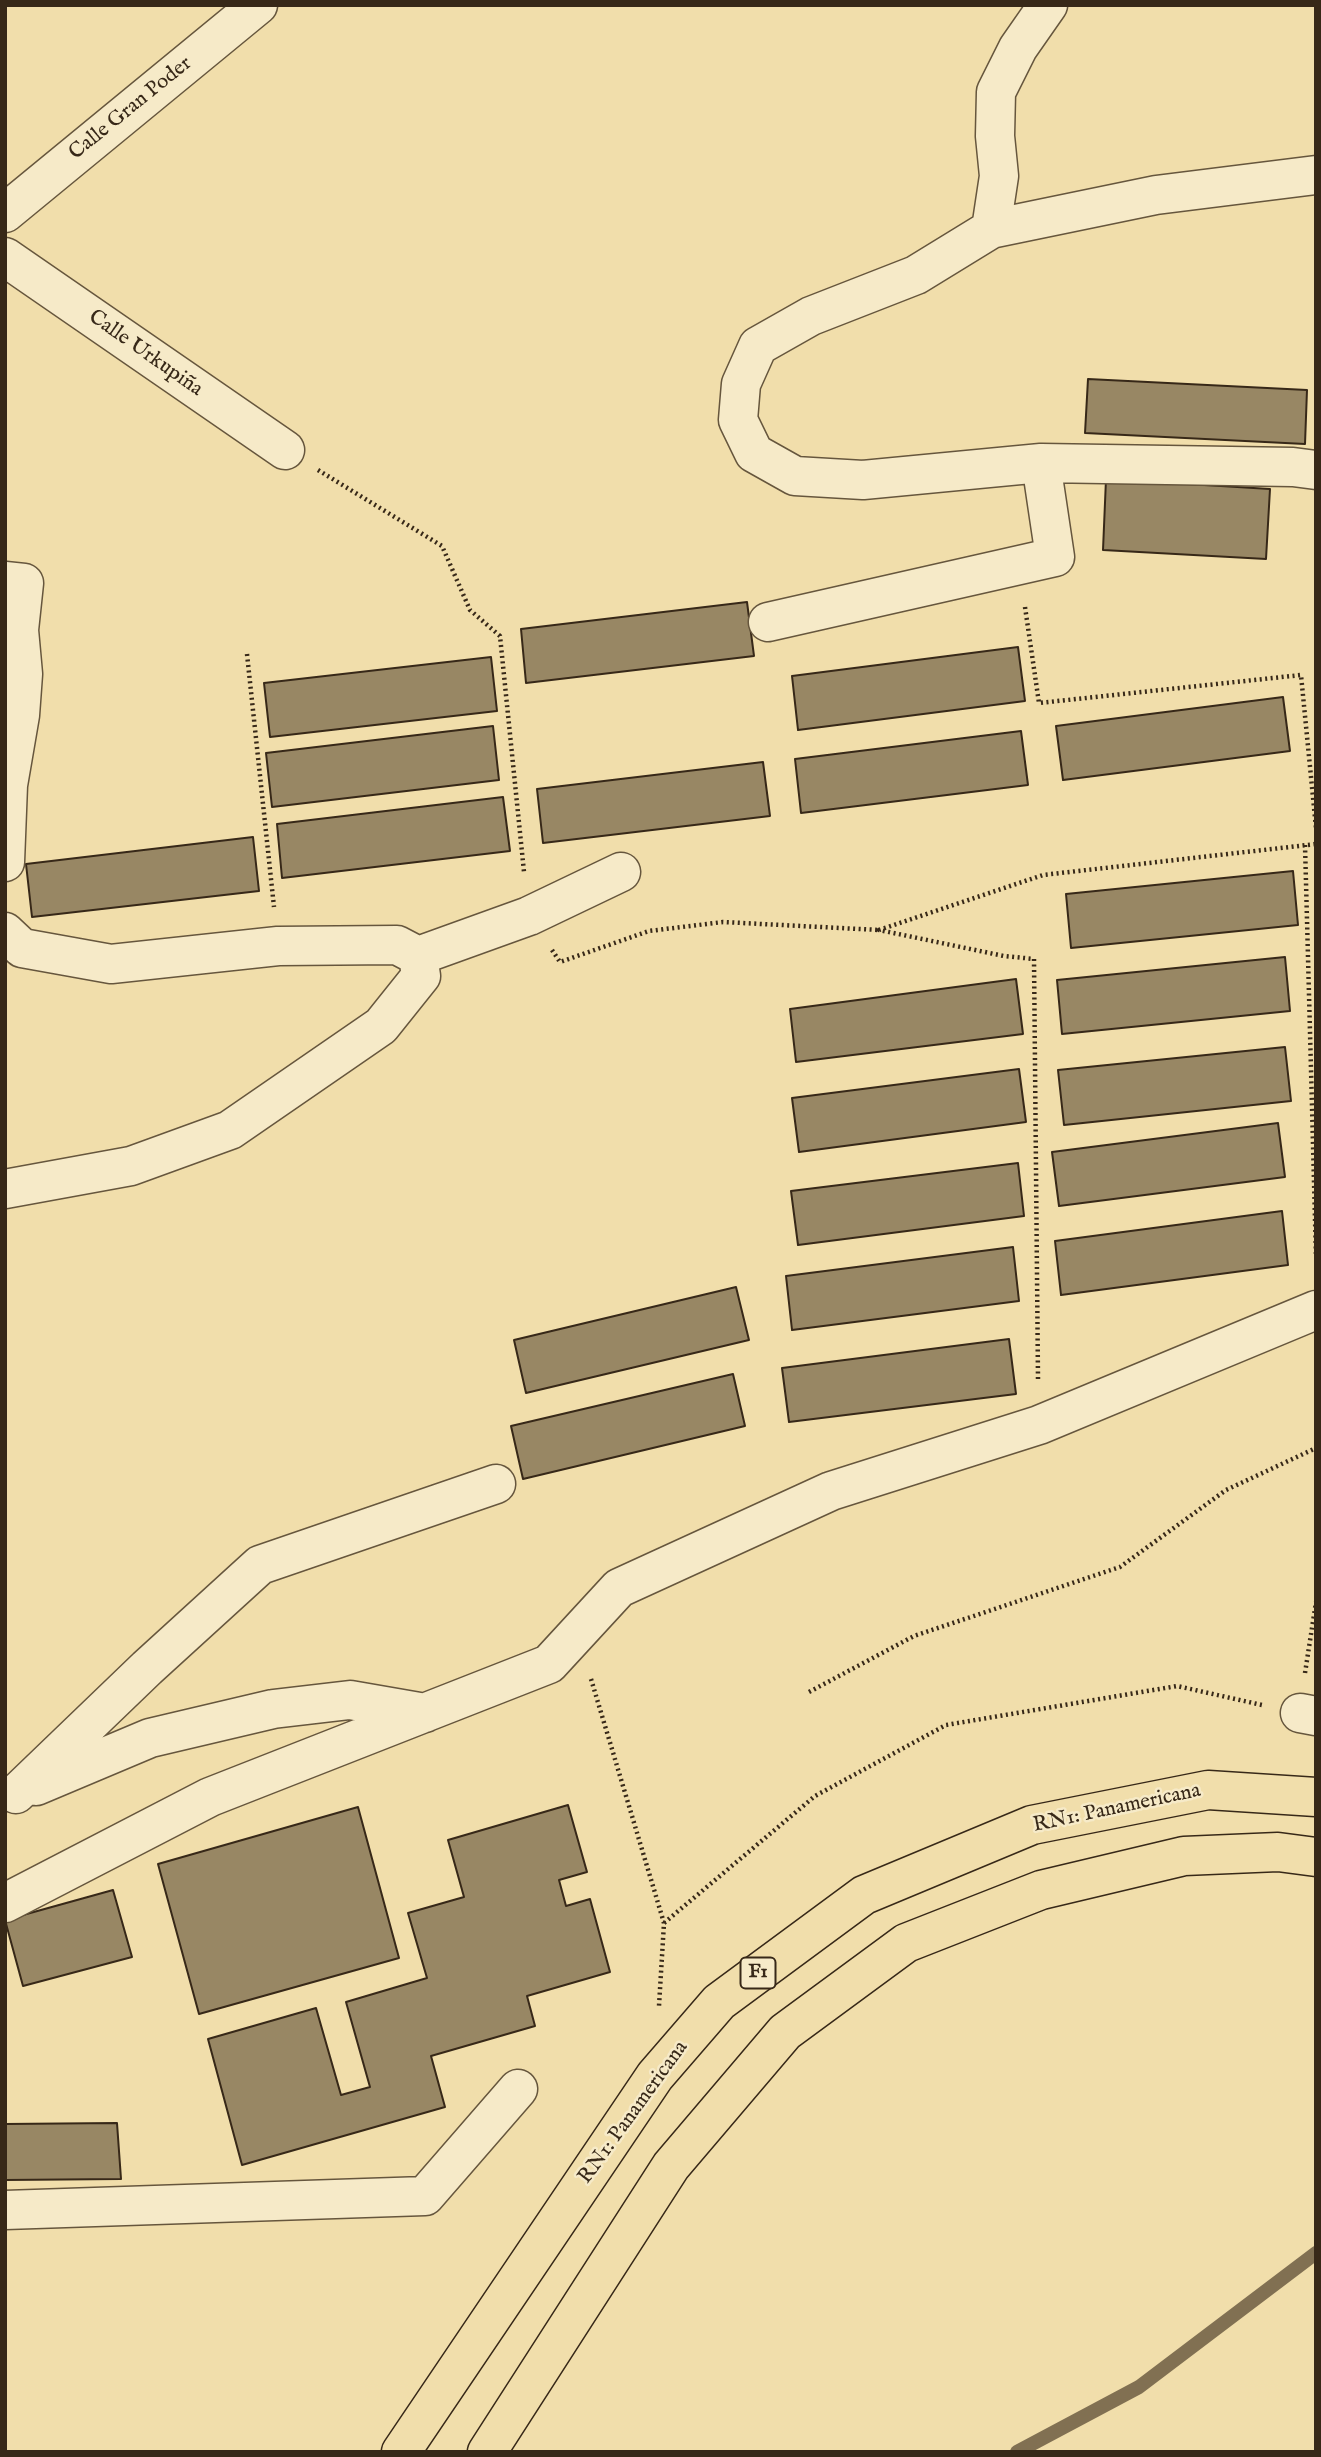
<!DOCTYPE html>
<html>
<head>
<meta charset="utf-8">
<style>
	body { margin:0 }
	#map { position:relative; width:1321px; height:2457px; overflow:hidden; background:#f1deab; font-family:"IM FELL English",serif }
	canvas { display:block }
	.frame { position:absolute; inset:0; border:7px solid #372818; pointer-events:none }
</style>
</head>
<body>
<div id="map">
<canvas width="1321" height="2457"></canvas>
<div class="frame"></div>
</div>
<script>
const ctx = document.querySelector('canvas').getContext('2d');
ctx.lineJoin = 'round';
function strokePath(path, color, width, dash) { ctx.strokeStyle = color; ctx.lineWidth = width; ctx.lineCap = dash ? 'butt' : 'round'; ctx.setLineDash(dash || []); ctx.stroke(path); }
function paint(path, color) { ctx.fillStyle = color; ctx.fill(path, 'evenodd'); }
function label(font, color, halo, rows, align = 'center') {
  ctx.font = font + ' "IM FELL English",serif'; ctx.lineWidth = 5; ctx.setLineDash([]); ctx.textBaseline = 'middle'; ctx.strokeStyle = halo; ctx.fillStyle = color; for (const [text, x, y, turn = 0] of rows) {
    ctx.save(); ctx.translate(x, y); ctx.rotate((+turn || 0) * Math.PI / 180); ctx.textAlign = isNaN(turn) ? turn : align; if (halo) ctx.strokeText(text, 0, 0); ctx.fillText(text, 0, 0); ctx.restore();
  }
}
const stream = new Path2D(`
	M1017,2452l122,-65 177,-134`);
const building = new Path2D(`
	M1088,379l219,11 -2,54 -220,-11z
	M1106,479l164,10 -4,70 -163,-9z
	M747,602l7,54 -228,27 -5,-54z
	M1018,647l7,54 -227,29 -6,-54z
	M491,657l6,54 -227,26 -6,-54z
	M1283,697l7,54 -227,29 -7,-54z
	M493,726l6,54 -227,27 -6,-54z
	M1021,731l7,54 -227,28 -6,-54z
	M763,762l7,54 -227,27 -6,-54z
	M503,797l7,54 -228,27 -5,-54z
	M253,837l6,54 -227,26 -6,-53z
	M1293,871l5,54 -227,23 -5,-54z
	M1285,957l5,54 -228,23 -5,-54z
	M1016,979l7,55 -227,28 -6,-53z
	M1285,1047l6,54 -227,24 -6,-55z
	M1019,1069l7,53 -227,30 -7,-54z
	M1278,1123l7,54 -226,29 -7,-54z
	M1018,1163l6,53 -226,29 -7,-54z
	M1282,1211l6,54 -227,30 -6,-54z
	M1013,1247l6,54 -227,29 -6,-54z
	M736,1287l13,53 -223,53 -12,-53z
	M1009,1339l7,55 -227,28 -7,-54z
	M733,1374l12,52 -222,53 -12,-53z
	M568,1805l19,67 -28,8 7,26 24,-7 20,73 -83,24 8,30 -104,30 14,51 -203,58 -34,-126 108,-31 25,87 29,-8 -24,-85 81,-24 -19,-65 56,-16 -16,-57z
	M358,1807l41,151 -200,56 -41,-150z
	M113,1890l19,67 -109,29 -18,-66z
	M117,2123l4,56 -116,1v-56z`);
const path = new Path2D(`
	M318,470l124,76 28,64 30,26 24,236
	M1025,607l14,96 262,-28 15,153
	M247,654l27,253
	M1305,845l11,411
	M552,950l8,12 89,-31 74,-9 156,8
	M1038,1379l-4,-420 -30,-3 -125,-26 164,-55 273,-31
	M1305,1673l11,-71
	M591,1679l73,244 -5,83
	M809,1692l105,-56 206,-69 106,-77 90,-42
	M664,1923l151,-127 131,-71 231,-39 85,19`);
const minor = new Path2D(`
	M1048,5l-30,43 -22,44 -1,44 4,40 -8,53 -75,46 -105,41 -53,30 -17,38 -3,36 16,33 41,23 68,4 178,-17 252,4 23,3
	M5,213l253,-208
	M991,229l165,-34 160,-20
	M5,257l280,193
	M5,581l19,2 -5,47 4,44 -3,41 -12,70 -3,77
	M768,622l287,-65 -14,-94
	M5,932l17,16 89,16 167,-18 119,-1 21,11 3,20 -40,50 -151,104 -99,36 -126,23
	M418,956l111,-40 92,-44
	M1300,1713l16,3
	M36,1786l114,-48 123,-29 77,-9 75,13
	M16,1794l131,-126 113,-103 236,-81
	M5,1903l205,-106 339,-133 70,-76 212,-97 208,-66 277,-115
	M5,2210l420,-14 93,-107`);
const highway = new Path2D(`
	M401,2452l254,-376 64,-74 145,-107 168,-70 176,-35 108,7
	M487,2452l184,-286 114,-134 121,-89 135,-53 143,-34 94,-4 38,5`);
const shields = [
	[758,1973,35]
];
const shieldNames = [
	["F1",758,1973]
];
const streetNames = [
	["Calle Gran Poder",131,109,-39],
	["Calle Urkupiña",145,354,35],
	["RN1: Panamericana",1117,1809,-12],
	["RN1: Panamericana",634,2113,-54]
];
strokePath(stream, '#817052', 14);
paint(building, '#988764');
strokePath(building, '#372818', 2);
strokePath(minor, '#66563d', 41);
strokePath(highway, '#372818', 41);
strokePath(path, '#372818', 4.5, [2, 3.5]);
strokePath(minor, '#f6eac8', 38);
strokePath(highway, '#f1deab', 38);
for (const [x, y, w] of shields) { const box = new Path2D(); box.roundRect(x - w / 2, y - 15.5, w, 31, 5); ctx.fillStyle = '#f6eac8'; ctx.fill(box); strokePath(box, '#372818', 2); }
label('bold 19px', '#372818', null, shieldNames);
label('21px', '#372818', '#f6eac8', streetNames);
</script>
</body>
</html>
